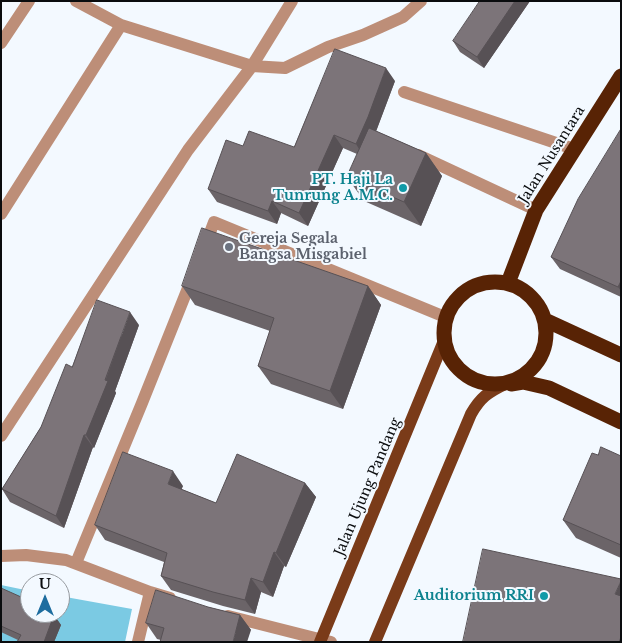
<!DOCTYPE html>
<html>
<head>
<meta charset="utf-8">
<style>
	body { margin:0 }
	#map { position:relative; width:622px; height:643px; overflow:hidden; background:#f3f9ff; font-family:"Libre Baskerville",serif }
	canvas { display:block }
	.frame { position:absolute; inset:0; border:2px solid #0a0c0e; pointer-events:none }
	.north { position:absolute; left:20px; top:573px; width:50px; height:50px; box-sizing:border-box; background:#f3f9ff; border:1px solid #969a9f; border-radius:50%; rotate:0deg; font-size:14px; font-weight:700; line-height:20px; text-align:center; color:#0a0c0e }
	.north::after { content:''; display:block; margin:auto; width:18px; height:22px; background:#1e6d9f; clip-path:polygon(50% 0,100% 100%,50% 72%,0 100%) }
</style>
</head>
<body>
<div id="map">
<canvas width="622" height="643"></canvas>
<div class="frame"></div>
<div class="north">U</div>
</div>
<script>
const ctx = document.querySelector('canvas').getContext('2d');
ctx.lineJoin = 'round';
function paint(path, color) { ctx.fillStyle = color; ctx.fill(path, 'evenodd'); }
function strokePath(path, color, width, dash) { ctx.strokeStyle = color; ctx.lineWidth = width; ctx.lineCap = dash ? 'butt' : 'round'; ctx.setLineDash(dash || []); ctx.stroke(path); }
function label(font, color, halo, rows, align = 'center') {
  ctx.font = font + ' "Libre Baskerville",serif'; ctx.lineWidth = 4; ctx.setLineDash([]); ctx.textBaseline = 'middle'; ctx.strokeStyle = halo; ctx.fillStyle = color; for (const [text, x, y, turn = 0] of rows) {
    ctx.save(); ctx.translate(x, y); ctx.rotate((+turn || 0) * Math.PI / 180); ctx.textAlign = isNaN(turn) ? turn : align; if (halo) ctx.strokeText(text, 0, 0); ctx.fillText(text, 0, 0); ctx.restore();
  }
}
const water = new Path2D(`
	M1,585l29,6v22h30v-17l72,13 -7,33h-124z`);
const minor = new Path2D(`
	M76,1l45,24 131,41 40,-65
	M1,43l28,-42
	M404,92l170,57
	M418,155l118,55
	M1,214l120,-189
	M205,246l9,-24 231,95
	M1,436l187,-286 64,-84 33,2 43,-21 35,-12 40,-18 18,-16
	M1,556l25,-1 40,5 84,32
	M76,563l66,-160 50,-125
	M228,616l103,26
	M138,642l12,-50 20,6`);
const major = new Path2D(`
	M320,642l123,-299
	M375,642l96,-228c9,-16 17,-22 34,-30`);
const highway = new Path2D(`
	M444 333a51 51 0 1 1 102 0a51 51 0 1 1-102 0Z
	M508,283l28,-73 85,-134
	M545,320l76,35
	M511,384l12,-2 26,6 72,34`);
const wall = new Path2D(`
	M480,1h50l-46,67 -24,-16 -7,-11z
	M395,81l-19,50 50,22 16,23 -21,50 -57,-25 -17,-24 10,-23 -14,-6 -35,78 -27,-13 -4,11 -60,-22 -9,-13 35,-43 51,1z
	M621,129v168l-61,-28 -9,-12z
	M182,286h186l13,19 -38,104 -72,-25 -13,-18 12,-35 -75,-26z
	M139,325l-24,66 1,2 -22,55 -1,-1 -29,81 -54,-26 -8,-13 39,-62 31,-60z
	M598,455l23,1v102l-45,-20 -13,-18z
	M305,483l11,14 -30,70 -2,-1 -11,31 -12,-5 -6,22 -32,-8 -52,-16 -10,-14 3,-14 -59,-22 -10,-15 88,-39 -2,3 35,14z
	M1,588l29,25 24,2 7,10 -7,17h-37l1,-2 -17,-8z
	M208,607l32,8 11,15 -90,10 -4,-1 -11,-16z`);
const shadedWall = new Path2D(`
	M515,1h15l-46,67 -7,-11z
	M386,68l9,13 -18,48 -13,28 -8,-13z
	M334,135l9,13 -35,78 -9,-13z
	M426,153l16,23 -21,50 -17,-24z
	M272,201l9,12 -4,11 -9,-13z
	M621,281v10l-3,-4z
	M368,286l13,19 -38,104 -13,-18z
	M130,312l9,13 -24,66 1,2 -22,55 -8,-13z
	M84,435l9,12 -29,81 -8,-12z
	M173,471l10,15 -5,12 -10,-14z
	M305,483l11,14 -30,70 -10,-14z
	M274,552l10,14 -11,31 -10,-15z
	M251,578l10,14 -6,22 -10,-14z
	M621,581v21l-6,-8z
	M54,615l7,10 -7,17h-10z
	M240,615l11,15 -4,12h-14z`);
const building = new Path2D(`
	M480,1h35l-38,56 -24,-16z
	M335,49l51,19 -18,49 -12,27 -22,-9 -35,78 -27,-12 -4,10 -60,-22 18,-49 17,6 6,-15 45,16z
	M369,128l57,25 -22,49 -57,-25z
	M621,129v152l-3,6 -67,-30 27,-58z
	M202,228l166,58 -38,105 -72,-25 16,-48 -92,-32z
	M97,300l33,12 -25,68 3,1 -22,54h-2l-28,81 -54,-27 39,-62 25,-63 6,3z
	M601,447l20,9v89l-58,-25 29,-67 6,2z
	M123,452l50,19 -5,13 48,19 21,-49 68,29 -29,70 -2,-1 -11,30 -12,-4 -6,22 -32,-8 -52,-16 6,-23 -72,-28z
	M483,549l138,30v2l-6,13 6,2v41l-2,5h-156z
	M1,588l29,13v12h18l6,2 -10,27h-27l4,-7 -20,-9z
	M156,590l52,17 32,8 -7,27h-73l4,-14 -18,-5z`);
const markers = [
	[403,188,5,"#0f9aa8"],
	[229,247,5,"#6b7280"],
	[544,596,5,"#0f9aa8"]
];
const streetNames = [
	["Jalan Nusantara",552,155,-58],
	["Jalan Ujung Pandang",368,487,-67]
];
const cultureNames = [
	["PT. Haji La",393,180],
	["Tunrung A.M.C.",393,196],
	["Auditorium RRI",534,596]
];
const worshipNames = [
	["Gereja Segala",239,239],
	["Bangsa Misgabiel",239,255]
];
paint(water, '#7bcae3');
strokePath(minor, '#bd8e78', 12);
strokePath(major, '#7a3b19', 12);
strokePath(highway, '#582305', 15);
paint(wall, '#6b6468');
paint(shadedWall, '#575155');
paint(building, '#7c7479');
strokePath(building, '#575155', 1);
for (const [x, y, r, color] of markers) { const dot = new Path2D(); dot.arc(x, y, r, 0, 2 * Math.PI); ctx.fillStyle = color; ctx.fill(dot); strokePath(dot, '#f3f9ff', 2); }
label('14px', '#0a0c0e', '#f3f9ff', streetNames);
label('bold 14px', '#0d838f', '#f3f9ff', cultureNames, 'right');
label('bold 14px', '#5b616d', '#f3f9ff', worshipNames, 'left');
</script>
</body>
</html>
